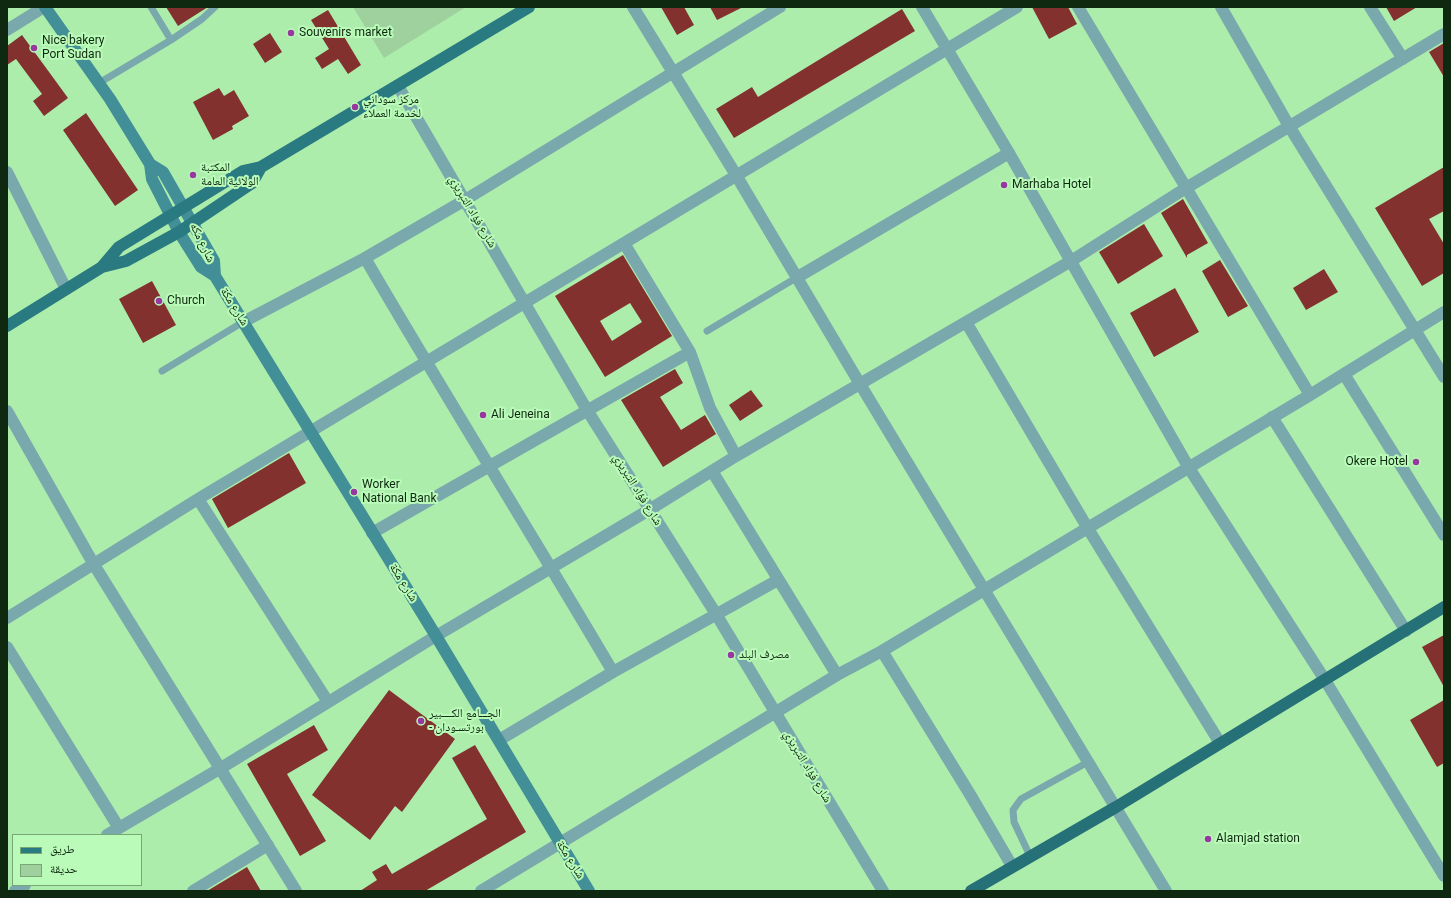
<!DOCTYPE html>
<html>
<head>
<meta charset="utf-8">
<style>
	body { margin:0 }
	#map { position:relative; width:1451px; height:898px; overflow:hidden; background:#adedac; font-family:Roboto,"Noto Naskh Arabic",sans-serif }
	canvas { display:block }
	.frame { position:absolute; inset:0; border:8px solid #0f2810; pointer-events:none }
	.legend { position:absolute; left:12px; top:834px; width:130px; height:52px; box-sizing:border-box; background:#bafbb9; border:1px solid #76a775; margin:0; padding:5px 7px; list-style:none; font-size:12px; color:#0f2810 }
	.legend li { display:flex; align-items:center; gap:8px; height:20px }
	.legend b { width:20px; border:1px solid #76a775 }
</style>
</head>
<body>
<div id="map">
<canvas width="1451" height="898"></canvas>
<div class="frame"></div>
<ul class="legend">
<li><b style="height:5px;background:#2a7a82"></b>طريق</li>
<li><b style="height:11px;background:#9ed19d"></b>حديقة</li>
</ul>
</div>
<script>
const ctx = document.querySelector('canvas').getContext('2d');
ctx.lineJoin = 'round';
function paint(path, color) { ctx.fillStyle = color; ctx.fill(path, 'evenodd'); }
function strokePath(path, color, width, dash) { ctx.strokeStyle = color; ctx.lineWidth = width; ctx.lineCap = dash ? 'butt' : 'round'; ctx.setLineDash(dash || []); ctx.stroke(path); }
function label(font, color, halo, rows, align = 'center') {
  ctx.font = font + ' Roboto,"Noto Naskh Arabic",sans-serif'; ctx.lineWidth = 4; ctx.setLineDash([]); ctx.textBaseline = 'middle'; ctx.strokeStyle = halo; ctx.fillStyle = color; for (const [text, x, y, turn = 0] of rows) {
    ctx.save(); ctx.translate(x, y); ctx.rotate((+turn || 0) * Math.PI / 180); ctx.textAlign = isNaN(turn) ? turn : align; if (halo) ctx.strokeText(text, 0, 0); ctx.fillText(text, 0, 0); ctx.restore();
  }
}
const green = new Path2D(`
	M353,7h113l-82,51z`);
const building = new Path2D(`
	M166,7h42l-30,19z
	M661,7h23l10,18 -17,10z
	M710,7h33l-26,13z
	M1032,7h36l9,17 -28,15z
	M1386,7h31l-23,14z
	M902,9l13,22 -181,107 -18,-29 36,-22 6,10z
	M328,10l33,55 -13,9 -10,-15 -16,10 -7,-11 14,-9 -18,-29z
	M270,33l12,19 -17,11 -12,-19z
	M22,35l46,63 -24,18 -11,-15 9,-7 -26,-35 -9,6v-19z
	M1444,43v34l-15,-25z
	M219,88l5,8 10,-6 15,26 -17,10 1,3 -20,11 -20,-38z
	M86,113l52,77 -23,16 -52,-76z
	M1444,167v44l-15,8 15,25v29l-22,13 -47,-78z
	M1183,199l25,44 -21,12v3l-26,-45z
	M1144,224l19,32 -45,28 -19,-32z
	M623,255l49,81 -67,41 -50,-81zM630,303l12,19 -30,19 -12,-20z
	M1220,260l28,46 -20,11 -26,-46z
	M1324,269l14,23 -32,18 -13,-22z
	M152,281l24,44 -33,18 -24,-44z
	M1175,288l24,44 -45,25 -24,-44z
	M675,369l8,14 -23,14 21,33 24,-15 11,19 -53,33 -42,-67z
	M751,390l12,16 -23,15 -11,-16z
	M289,453l17,30 -78,45 -16,-29z
	M1444,635v52l-22,-40z
	M389,690l66,49 -53,73 -7,-6 -25,34 -58,-45z
	M1444,700v63l-7,4 -27,-47z
	M314,725l14,25 -41,24 39,67 -26,15 -53,-92z
	M475,745l51,87 -101,59h-65l17,-11 -5,-8 14,-8 6,10 95,-55 -35,-61z
	M247,867l14,24h-54z`);
const service = new Path2D(`
	M171,40l31,-21 13,-12
	M99,83l72,-43 -20,-33
	M707,331l89,-53
	M162,371l81,-49
	M1030,856l-16,-34 -1,-12 8,-11 67,-37`);
const minor = new Path2D(`
	M1078,7l232,388
	M1221,7l68,119 155,251
	M1370,7l33,52
	M7,30l37,-23
	M398,86l189,324 129,204 167,277
	M7,172l59,117
	M624,243l66,109 20,56 26,48
	M365,258c81,139 166,275 248,414
	M796,278l213,-125
	M243,322l122,-64 100,-58 315,-193
	M966,322l121,205 133,216
	M1344,374l100,161
	M7,411l86,152 203,328
	M1272,417l134,214
	M712,471l125,204
	M198,499l130,203
	M372,533l318,-181
	M7,618l191,-119 819,-492
	M7,647l112,181
	M882,651l89,145 41,70
	M499,740l114,-68 165,-92
	M107,835l114,-67 215,-132 213,-126 87,-54 335,-195 115,-73 258,-154
	M15,891l10,-6
	M193,891l75,-46
	M481,891l356,-216 45,-24 428,-256 134,-83`);
const tertiary = new Path2D(`
	M633,7l103,168 124,209 306,507
	M922,7l87,146 180,315 136,212 119,196`);
const secondary = new Path2D(`
	M45,7l65,92 40,65 13,8 51,89 1,15
	M150,164l2,15 27,53 22,35 14,9 221,360 153,255`);
const primary = new Path2D(`
	M102,267l17,-20 124,-76 18,-4 268,-160
	M7,326l95,-59 24,-6 53,-29 73,-49 9,-16`);
const trunk = new Path2D(`
	M971,891l145,-84 328,-200`);
const markers = [
	[291,33,4,"#9738a0"],
	[34,48,4,"#9738a0"],
	[355,107,4,"#9738a0"],
	[193,175,4,"#9738a0"],
	[1004,185,4,"#9738a0"],
	[159,301,4,"#9738a0"],
	[483,415,4,"#9738a0"],
	[1416,462,4,"#9738a0"],
	[354,492,4,"#9738a0"],
	[731,655,4,"#9738a0"],
	[421,721,4,"#9738a0"],
	[1208,839,4,"#9738a0"]
];
const poiNames = [
	["Souvenirs market",299,33],
	["Nice bakery",42,41],
	["Port Sudan",42,55],
	["مركز سوداني",363,100],
	["لخدمة العملاء",363,114],
	["المكتبة",201,168],
	["الولائية العامة",201,182],
	["Marhaba Hotel",1012,185],
	["Church",167,301],
	["Ali Jeneina",491,415],
	["Okere Hotel",1408,462,"right"],
	["Worker",362,485],
	["National Bank",362,499],
	["مصرف البلد",739,655],
	["الجـــامع الكــــبير",429,714],
	["- بورتسـودان",429,728],
	["Alamjad station",1216,839]
];
const streetNames = [
	["شارع فؤاد التبريزي",472,212,59],
	["شارع مكه",202,243,64],
	["شارع مكة",234,307,58],
	["شارع فؤاد التبريزي",637,490,58],
	["شارع مكة",403,583,58],
	["شارع فؤاد التبريزي",807,767,59],
	["شارع مكة",570,860,58]
];
paint(green, '#9ed19d');
paint(building, '#82312f');
strokePath(service, '#79a8ad', 7);
strokePath(minor, '#79a8ad', 12);
strokePath(tertiary, '#79a8ad', 12);
strokePath(secondary, '#428f97', 12);
strokePath(primary, '#2a7a82', 12);
strokePath(trunk, '#267078', 12);
for (const [x, y, r, color] of markers) { const dot = new Path2D(); dot.arc(x, y, r, 0, 2 * Math.PI); ctx.fillStyle = color; ctx.fill(dot); strokePath(dot, '#bafbb9', 1.5); }
label('12px', '#0f2810', '#bafbb9', poiNames, 'left');
label('12px', '#0f2810', '#bafbb9', streetNames);
</script>
</body>
</html>
